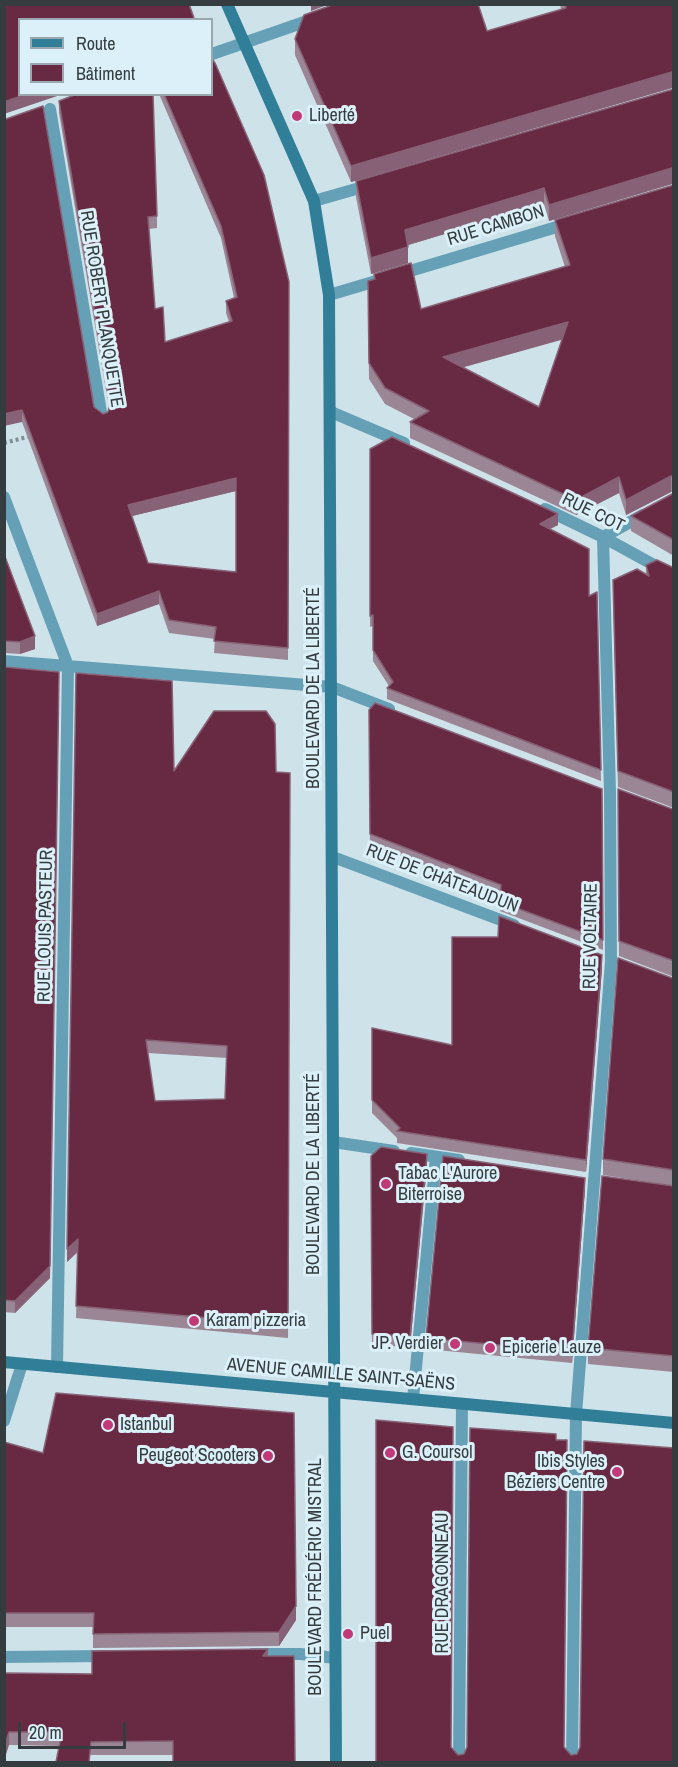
<!DOCTYPE html>
<html>
<head>
<meta charset="utf-8">
<style>
	body { margin:0 }
	#map { position:relative; width:678px; height:1767px; overflow:hidden; background:#cee2ea; font-family:"Archivo Narrow",sans-serif }
	canvas { display:block }
	.frame { position:absolute; inset:0; border:6px solid #343c3f; pointer-events:none }
	.legend { position:absolute; left:18px; top:18px; width:195px; height:78px; box-sizing:border-box; background:#dbf0f8; border:2px solid #98a8ae; margin:0; padding:8px 10px; list-style:none; font-size:18px; color:#343c3f }
	.legend li { display:flex; align-items:center; gap:12px; height:30px }
	.legend b { width:30px; border:2px solid #98a8ae }
	.scale { position:absolute; left:18px; top:1722px; width:108px; height:27px; box-sizing:border-box; border:3px solid #343c3f; border-top:0; padding-left:8px; font-size:18px; line-height:21px; white-space:nowrap; color:#343c3f; -webkit-text-stroke:4px #dbf0f8; paint-order:stroke }
</style>
</head>
<body>
<div id="map">
<canvas width="678" height="1767"></canvas>
<div class="frame"></div>
<ul class="legend">
<li><b style="height:8px;background:#317e98"></b>Route</li>
<li><b style="height:16px;background:#682a43"></b>Bâtiment</li>
</ul>
<div class="scale">20 m</div>
</div>
<script>
const ctx = document.querySelector('canvas').getContext('2d');
ctx.lineJoin = 'round';
function strokePath(path, color, width, dash) { ctx.strokeStyle = color; ctx.lineWidth = width; ctx.lineCap = dash ? 'butt' : 'round'; ctx.setLineDash(dash || []); ctx.stroke(path); }
function paint(path, color) { ctx.fillStyle = color; ctx.fill(path, 'evenodd'); }
function label(font, color, halo, rows, align = 'center') {
  ctx.font = font + ' "Archivo Narrow",sans-serif'; ctx.lineWidth = 6; ctx.setLineDash([]); ctx.textBaseline = 'middle'; ctx.strokeStyle = halo; ctx.fillStyle = color; for (const [text, x, y, turn = 0] of rows) {
    ctx.save(); ctx.translate(x, y); ctx.rotate((+turn || 0) * Math.PI / 180); ctx.textAlign = isNaN(turn) ? turn : align; if (halo) ctx.strokeText(text, 0, 0); ctx.fillText(text, 0, 0); ctx.restore();
  }
}
const path = new Path2D(`
	M4,443l27,-7`);
const minor = new Path2D(`
	M212,54l104,-36
	M50,109l52,309
	M314,201l56,-16
	M400,274l170,-51
	M329,295l54,-16
	M331,412l73,31
	M4,497l64,169 -11,701
	M545,509l58,28 71,39
	M4,661l328,26 57,22
	M333,857l181,68
	M333,1142l61,9
	M411,1153l48,7
	M413,1399l23,-242
	M4,1421l18,-57
	M252,1654h49l34,4
	M4,1657l102,-1
	M459,1762l3,-358
	M572,1762l4,-348 35,-452 -1,-170 -7,-255 40,-22`);
const secondary = new Path2D(`
	M227,4l87,197 15,94 7,1467
	M4,1362l670,61`);
const wall = new Path2D(`
	M560,4h114v84h-2l-321,94 -56,-127v-16l192,-8 74,-22z
	M674,89v95h-2l-123,37 -5,-17 -9,3 -127,38v18l-37,11 -15,-77v-16z
	M159,94h53l77,188 -1,378 -74,-7 1,-14 -46,-6 -10,-29 -62,22 -75,-204 -18,-304 90,289 9,7 5,-2 1,-4 -50,-295v-12l98,115v12l-8,1 6,80 10,33 64,-20 -3,-9v-12l8,-3 -13,-60zM236,491v81l-88,-9 -16,-47z
	M674,185v307h-3l-45,23 -7,-22 -43,22 -166,-77v-16l4,-3 -29,-15 -16,-25 -1,-98 6,-1v-6l47,35 144,-42 -10,-31v-16zM562,339l-23,68 -76,-40z
	M370,449l188,76 -8,4 39,67 8,-4 4,189 -214,-82v-11l2,-2 -16,-25v-35l-3,1z
	M674,493v63l-43,-25v-15z
	M4,554l31,95 -15,5 -16,-1z
	M646,565l28,3v240l-56,-21 -5,-191 33,-22z
	M4,667l46,611 -35,35 -11,-1z
	M369,710l233,79 1,161 -103,-39v-17l-130,-50z
	M174,771l116,2 -2,565 -212,-20 2,-66 -11,10zM148,1053l79,5 -2,41 -70,2z
	M618,789l54,20h2v168l-55,-21z
	M602,968l-16,204 -189,-29v-5l-25,-25v-85l80,17z
	M672,978h2v208l-71,-11v-16z
	M371,1156l56,9 -17,182 -38,-2z
	M674,1186v186l-86,-8v-16z
	M585,1189l-13,174 -146,-14v-11z
	M4,1442l292,178 -17,26 -186,2v-21h-89z
	M268,1649l-95,106h-82l-32,-9 -50,-1 -5,-72 88,1z`);
const shadedWall = new Path2D(`
	M311,4h19l-19,7z
	M672,72v16l-321,94v-16z
	M27,94h36l-59,20v-12z
	M672,168v16l-123,37v-16z
	M544,188v16l-139,42v-16z
	M408,247v16l-37,11v-16z
	M568,322v16l-125,35v-16z
	M22,410v12l-18,4v-12z
	M671,476v16l-45,23v-15z
	M619,477v16l-43,22v-15z
	M236,478v13l-108,26v-12z
	M558,514v11l-18,9v-10z
	M159,591v13l-62,22v-12z
	M35,636v13l-15,5v-12z
	M59,684l-9,594 -35,35v-12z
	M602,955v13l-16,204v-12z
	M427,1154v11l-17,182v-11z
	M585,1178v11l-13,174v-11z
	M78,1239v12l-11,11v-13z
	M296,1606v14l-17,26v-14z
	M268,1649v14l-5,-7z
	M9,1732v13l-5,16v-13z`);
const building = new Path2D(`
	M4,4h185l5,14 -4,2h-170v74h7l-23,8z
	M335,4h143l9,27 79,-23 -1,-4h109v69l-2,-1 -321,94 -56,-127 9,-24z
	M212,59l3,4 49,112 25,107 -1,366 -74,-7 2,-14 -47,-7 -10,-29 -62,23 -75,-204 -18,4v-296l2,1 37,-13 51,301 9,7 5,-2 2,-8 -51,-303 18,-7h76l4,122 -9,1 7,92 8,-2 2,35 67,-21 -6,-20 11,-4 -16,-71 -57,-132h48zM236,478v94l-88,-9 -20,-58z
	M674,89v61h-1l1,3v16l-2,-1 -123,37 -5,-17 -9,3 -130,39 3,17 -37,11 -15,-77z
	M674,185v291h-3l-45,24 -7,-23 -43,23 -166,-78 19,-11 -44,-23 -16,-25 -1,-82 7,-2 -1,-5 37,-11 10,46 149,-44 -15,-45zM568,322l-29,85 -96,-50z
	M392,437l166,77 -18,10 49,25v47l8,-4 4,178 -214,-82 6,-6 -20,-32v-35l-3,1v-167z
	M674,493v47l-43,-24z
	M4,554l31,82 -15,6 -16,-1z
	M657,560l17,8v224l-56,-21 -5,-191 24,-11 12,7 -3,-11z
	M4,667l55,5 -9,594 -35,35 -11,-1z
	M76,673l96,8 2,90 40,-60h52l9,13 1,48 14,1 -2,552 -212,-19 2,-67 -11,10zM146,1040l81,6 -2,53 -70,2z
	M375,703l227,86 1,151 -103,-38 1,-17 -131,-51 -1,-124z
	M618,789l54,20h2v152l-55,-20z
	M499,916l103,39 -16,205 -189,-29 3,-3 -28,-28v-72l80,17v-108h46z
	M618,958l54,20h2v192l-71,-11z
	M381,1147l46,7 -17,182 -38,-2 -1,-178z
	M443,1156l142,22 -13,174 -146,-14z
	M602,1176l72,10v170l-86,-8z
	M56,1393l238,20 2,193 -17,26 -186,2 1,-21h-90v-171l39,11z
	M376,1420l77,7 -2,320 7,8 6,-1 3,-7 3,-319 86,6v6h11l-3,307 7,8 6,-1 3,-7 4,-306 90,7v314h-298z
	M268,1649l-5,7h31l1,106h-122v-21l-82,1 -2,20h-33l6,-30h-53l-5,16v-75l88,1v-23z`);
const markers = [
	[297,116,6,"#c13977"],
	[386,1184,6,"#c13977"],
	[194,1321,6,"#c13977"],
	[455,1344,6,"#c13977"],
	[490,1348,6,"#c13977"],
	[108,1425,6,"#c13977"],
	[390,1453,6,"#c13977"],
	[268,1456,6,"#c13977"],
	[617,1472,6,"#c13977"],
	[348,1634,6,"#c13977"]
];
const poiNames = [
	["Liberté",309,116],
	["Tabac L'Aurore",398,1174],
	["Biterroise",398,1195],
	["Karam pizzeria",206,1321],
	["JP. Verdier",443,1344,"right"],
	["Epicerie Lauze",502,1348],
	["Istanbul",120,1425],
	["G. Coursol",402,1453],
	["Peugeot Scooters",256,1456,"right"],
	["Ibis Styles",605,1462,"right"],
	["Béziers Centre",605,1483,"right"],
	["Puel",360,1634]
];
const streetNames = [
	["RUE CAMBON",496,226,-17],
	["RUE ROBERT PLANQUETTE",101,309,81],
	["RUE COT",593,513,26],
	["BOULEVARD DE LA LIBERTÉ",314,688,-90],
	["RUE DE CHÂTEAUDUN",442,879,21],
	["RUE LOUIS PASTEUR",46,926,-89],
	["RUE VOLTAIRE",591,936,-89],
	["BOULEVARD DE LA LIBERTÉ",314,1174,-90],
	["AVENUE CAMILLE SAINT-SAËNS",341,1375,5],
	["BOULEVARD FRÉDÉRIC MISTRAL",316,1577,-90],
	["RUE DRAGONNEAU",443,1583,-90]
];
strokePath(path, '#808e94', 4, [3, 3]);
strokePath(minor, '#65a0b6', 12);
strokePath(secondary, '#317e98', 12);
paint(wall, '#9b8696');
paint(shadedWall, '#876175');
paint(building, '#682a43');
strokePath(building, '#876175', 1.5);
for (const [x, y, r, color] of markers) { const dot = new Path2D(); dot.arc(x, y, r, 0, 2 * Math.PI); ctx.fillStyle = color; ctx.fill(dot); strokePath(dot, '#dbf0f8', 2); }
label('18px', '#343c3f', '#dbf0f8', poiNames, 'left');
label('18px', '#343c3f', '#dbf0f8', streetNames);
</script>
</body>
</html>
